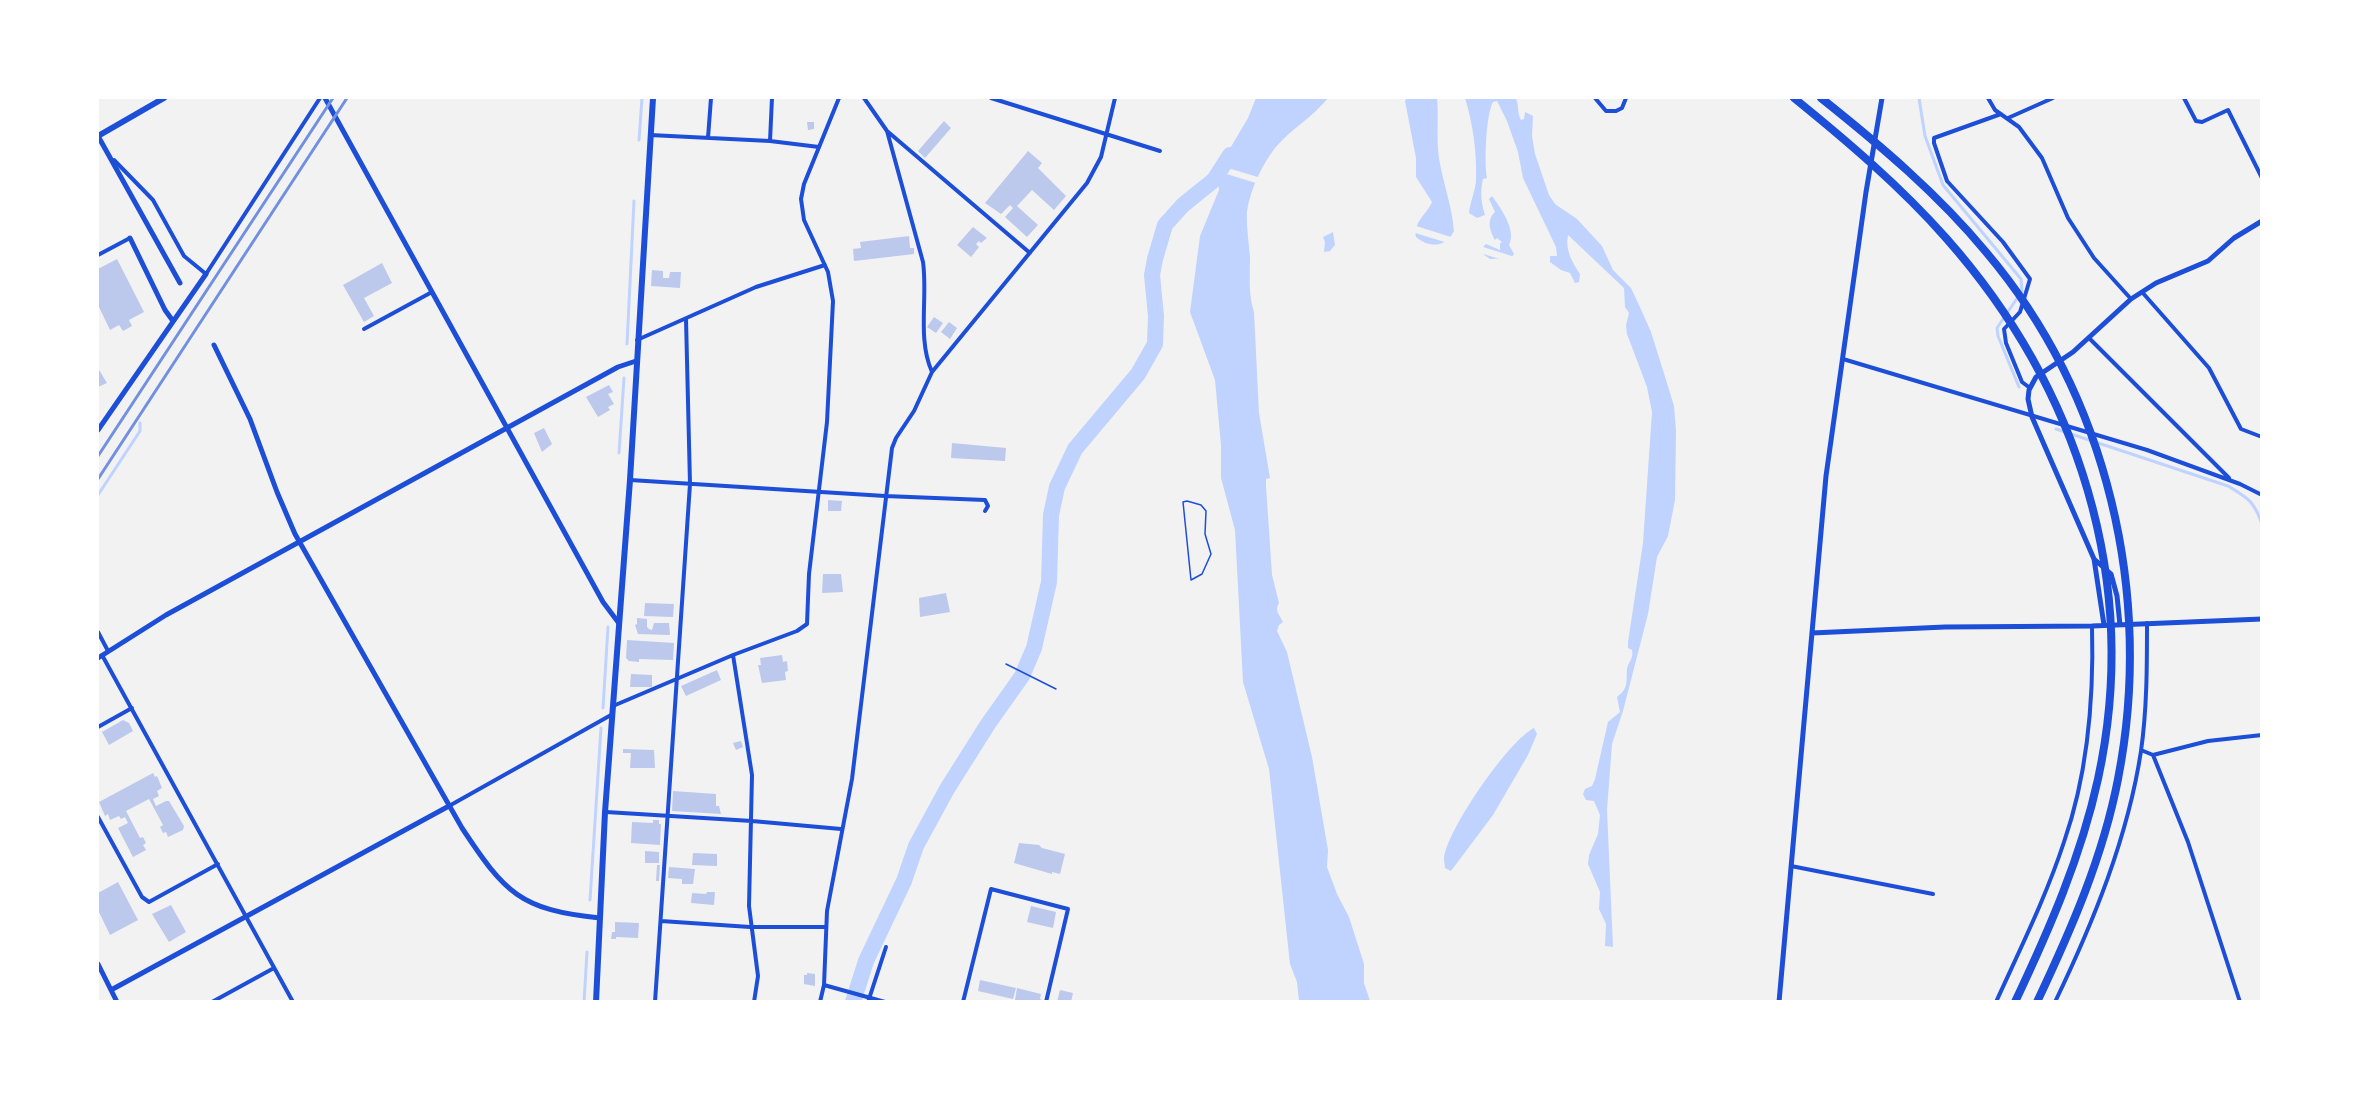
<!DOCTYPE html>
<html>
<head>
<meta charset="utf-8">
<style>
	body { margin:0 }
	#map { position:relative; width:2359px; height:1099px; overflow:hidden; background:#f2f2f2; font-family:"Exo 2",sans-serif }
	canvas { display:block }
	.frame { position:absolute; inset:0; border:99px solid #fff; pointer-events:none }
</style>
</head>
<body>
<div id="map">
<canvas width="2359" height="1099"></canvas>
<div class="frame"></div>
</div>
<script>
const ctx = document.querySelector('canvas').getContext('2d');
ctx.lineJoin = 'round';
function paint(path, color) { ctx.fillStyle = color; ctx.fill(path, 'evenodd'); }
function strokePath(path, color, width, dash) { ctx.strokeStyle = color; ctx.lineWidth = width; ctx.lineCap = dash ? 'butt' : 'round'; ctx.setLineDash(dash || []); ctx.stroke(path); }
const water = new Path2D(`
	M1256,98h72c-15,19 -37,31 -53,50 -13,17 -25,42 -28,63 -1,12 2,33 3,46 0,20 -2,36 4,55l5,101 11,65 -4,1v7l6,89 7,28c-5,8 1,12 4,19l-4,3 -2,6 10,21 25,105 16,93 -1,17 10,27 12,23 15,47v19l6,18h-71l-2,-19 -7,-18 -21,-195 -26,-87 -8,-152 -14,-52v-33l-6,-65 -25,-68 10,-76 19,-46 -1,-11 4,-17 26,-44z
	M1407,98h30c2,19 -1,39 2,60 4,25 13,48 15,73 -8,17 -25,17 -38,6 -3,-15 11,-23 16,-35l-16,-25v-19l-11,-57z
	M1465,98h51c3,8 1,15 5,22l3,-1 1,-7 8,4 -1,20 3,18 14,41 6,9 22,15 25,27 11,24 18,18 8,17 12,27 16,51 7,23 2,25 -1,69 -7,36 -11,21 -9,57 -25,97 -11,33 -5,66 6,137 -8,-1 1,-22 -7,-15 1,-17 -12,-28 1,-9 9,-21 2,-19 -6,-14 -8,-1 -3,-6 2,-5 7,-3 3,-7 13,-57 12,-10 -3,-15c12,-9 9,-15 10,-28 1,-7 7,-10 5,-19l-4,-2v-6l15,-99 9,-131 -5,-25 -20,-53 -1,-9 3,-12 -4,-6 -1,-19 -56,-53c-3,15 4,27 12,39l-1,8 -4,1 -5,-10 -9,-3 -11,-8v-6h7l-1,-9 -33,-69 -5,-26 -11,-31 -10,-20 -4,1c-7,12 -9,62 -6,76l-4,1c-3,12 -2,24 2,36l-8,3 -8,-5c1,-11 6,-21 7,-32 1,-28 -3,-57 -11,-83z
	M1492,196c8,11 25,34 17,49l5,9 -3,4 -21,1 -7,-5v-7l3,-3 14,6v-7l2,-1 -5,-4 -2,2c-5,-9 -9,-20 0,-28l-6,-13z
	M1333,232l2,13 -5,6 -6,1 1,-10 -2,-5z
	M1534,728l3,6 -9,21 -35,60 -42,56 -6,-3c0,-3 -1,-6 -1,-9 2,-28 65,-119 90,-131z`);
const pier = new Path2D(`
	M1218,165l43,13 -2,6 -42,-13z
	M1413,225l41,13 -6,5 -36,-11z
	M1480,246l35,11 -3,3 -6,1 -26,-8z`);
const stream = new Path2D(`
	M1919,98l6,38 18,49 78,94 1,12 -25,37 1,8 21,51
	M639,140l3,-42
	M627,344l7,-143
	M2056,429l172,57c20,12 26,15 34,38
	M619,453l5,-75
	M98,495l42,-64v-8
	M603,708l5,-81
	M590,900l11,-172
	M584,1002l3,-50`);
const river = new Path2D(`
	M853,1002l13,-41 38,-80 12,-35 31,-57 41,-65 34,-48 12,-28 15,-66 2,-67 6,-28 18,-38 63,-75 17,-30 1,-28 -4,-41 3,-16 10,-34 18,-20 31,-25 16,-25`);
const building = new Path2D(`
	M944,121l7,7 -26,30 -7,-7z
	M807,122h7v7l-6,1z
	M1028,151l14,12 -4,5 28,28 -12,14 -22,-20 -15,16 21,19 -11,12 -22,-20 8,-9 -3,-3 -9,9 -16,-11z
	M973,227l14,11 -6,5 -2,-2 -3,3 3,3 -8,10 -14,-12z
	M909,236l1,12h4v6l-60,7 -1,-12 8,-1 -1,-6z
	M117,259l27,53 -15,8 3,6 -9,5 -4,-6 -9,5 -12,-25v-36z
	M382,263l10,20 -28,15 10,18 -10,6 -21,-37z
	M652,270l11,1v7h6l1,-6h11l-1,16 -29,-2z
	M934,317l9,6 -7,10 -9,-6z
	M949,322l8,6 -7,11 -9,-7z
	M98,368l9,15 -9,4z
	M609,385l4,7 -5,2 6,10 -6,3 2,3 -12,7 -12,-20z
	M544,428l8,16 -10,8 -8,-19z
	M952,443l54,5 -1,13 -54,-3z
	M828,500l14,1 -1,10h-13z
	M823,574h18l2,18 -21,1z
	M946,593l4,19 -30,5 -1,-19z
	M645,603l29,1 -1,13 -29,-1z
	M637,618l10,1v8l2,2 3,1 2,-7h15l1,12 -32,-1 -3,-9 2,-1z
	M627,640l47,3 -1,17 -34,-1v3l-10,-1 -3,-3z
	M782,655l1,7 4,-1 1,10 -3,1 1,8 -24,3 -4,-18h3l-1,-7z
	M717,670l4,10 -35,16 -5,-10z
	M631,674l21,1v12h-22z
	M123,720l6,3 4,8 -24,14 -7,-13z
	M741,741l2,6 -7,3 -3,-7z
	M623,749l31,1 1,18h-25l1,-15h-8z
	M153,773l2,4 2,-1 5,12 -5,3 2,5 -6,3 3,7 10,-5h3l15,25 -1,4 -15,7 -2,-5 -3,1 -3,-6 3,-2 -14,-26 -23,12 14,27 3,-1 3,6 -3,2 3,5 -13,7 -15,-29 10,-5 -3,-6 -4,2 -2,-3 -9,4 -2,-6 -3,2 -6,-14z
	M673,791l43,3v12h3l2,8 -49,-3z
	M653,820h6v4h2l-1,21 -29,-2 1,-21 21,1z
	M1019,843l20,2 3,3 23,6 -5,20 -8,-2v2l-38,-11z
	M645,851l14,1v11h-14z
	M693,853l24,1v12l-25,-1z
	M657,865h3l-1,16h-3z
	M669,867l26,2 -2,15h-11v-5l-14,-1z
	M118,882l20,38 -28,15 -12,-25v-17z
	M707,892h8l-1,13 -23,-2 1,-10 14,1z
	M171,905l15,27 -17,10 -17,-28z
	M1031,906l25,6 -3,16 -26,-6z
	M615,922l24,1 -1,15 -22,-1v2h-5l1,-7h3z
	M807,973l8,1v12l-11,-2v-9h3z
	M980,980l36,8 -3,11 -35,-8z
	M1017,988l24,6 -1,5 6,3 -31,-2z
	M1060,990l13,3 -2,9h-14z`);
const path = new Path2D(`
	M1187,501l14,4 5,6 -1,23 6,20 -9,20 -11,6 -8,-78z
	M1006,664l50,25`);
const minor = new Path2D(`
	M864,98l23,33 143,122
	M991,98l169,53
	M1595,98l11,13h10l6,-3 4,-10
	M1988,98l7,12 24,17 23,31 26,60 26,40 37,41
	M2184,98l12,23 6,1 26,-12 34,68
	M2001,114l-67,24v5l13,38 56,61 27,37 -10,33 -16,17 2,14 16,39 8,6
	M2008,118l45,-20
	M887,131l36,131c5,35 -6,77 9,110
	M650,135l120,6 49,6
	M708,138l3,-40
	M770,141l2,-43
	M114,160l39,40 31,56 22,18 114,-176
	M98,255l32,-17
	M2142,292l67,76 32,61 21,8
	M364,329l68,-37
	M2090,339l139,139
	M637,340l119,-53 69,-22
	M1843,359l304,91 93,34 22,11
	M630,480l255,16 100,4 3,6 -3,5
	M98,632l10,19
	M102,655l191,347
	M733,655l19,120 -3,131 9,70 -4,26
	M613,706l120,-51 64,-24 10,-7 2,-50 18,-152 6,-121 -5,-29 -24,-52 -3,-21 3,-15 35,-86
	M98,727l34,-19
	M2141,750l12,5 55,-14 54,-6
	M2153,755l35,87 52,160
	M449,806l162,-91
	M606,812l146,9 89,8
	M98,817l44,80 7,5 69,-38
	M1791,866l142,28
	M661,921l89,6h76
	M824,985l61,17
	M212,1002l62,-34
	M655,1002l35,-518 -4,-165
	M820,1002l4,-17 3,-74 25,-132 40,-331 4,-10 18,-27 18,-39 155,-189 14,-26 14,-59
	M868,1002l18,-55
	M963,1002l28,-113 77,20 -22,93
	M1996,1002c24,-53 50,-105 68,-160 24,-69 30,-143 28,-216
	M2055,1002c38,-79 73,-165 86,-251 6,-42 6,-85 6,-128`);
const tertiary = new Path2D(`
	M325,98l278,504 15,20
	M98,136l82,147
	M130,238l35,72 8,11
	M214,345l36,74 27,73 18,42 167,294c43,65 58,82 138,90
	M98,430l108,-156
	M2094,559l17,15 6,22 3,29
	M2104,625l-10,-66 -62,-142 -4,-18 1,-9 7,-13 37,-25 58,-53 25,-16 52,-22 26,-23 28,-17
	M1812,633l133,-6 147,-1 170,-7
	M98,658l68,-43 452,-248 18,-6
	M98,964l19,38
	M111,990l338,-184
	M1779,1002l47,-526 40,-284 16,-94`);
const primary = new Path2D(`
	M98,136l66,-38
	M596,1002l9,-190 25,-332 23,-382`);
const motorway = new Path2D(`
	M1794,98c53,43 106,88 152,140 132,149 195,343 152,541 -17,78 -49,151 -83,223
	M1821,98c59,47 117,96 165,154 122,144 168,344 132,527 -15,78 -47,151 -81,223`);
const rail = new Path2D(`
	M98,456l235,-358
	M98,479l249,-381`);
paint(water, '#bfd3fe');
paint(pier, '#f2f2f2');
strokePath(stream, '#bfd3fe', 3);
strokePath(river, '#bfd3fe', 16);
paint(building, '#bdc9ec');
strokePath(path, '#1d4ed8', 1.5);
strokePath(minor, '#1d4ed8', 4);
strokePath(tertiary, '#1d4ed8', 5);
strokePath(primary, '#1d4ed8', 6);
strokePath(motorway, '#1d4ed8', 8);
strokePath(rail, '#7290e2', 3);
</script>
</body>
</html>
